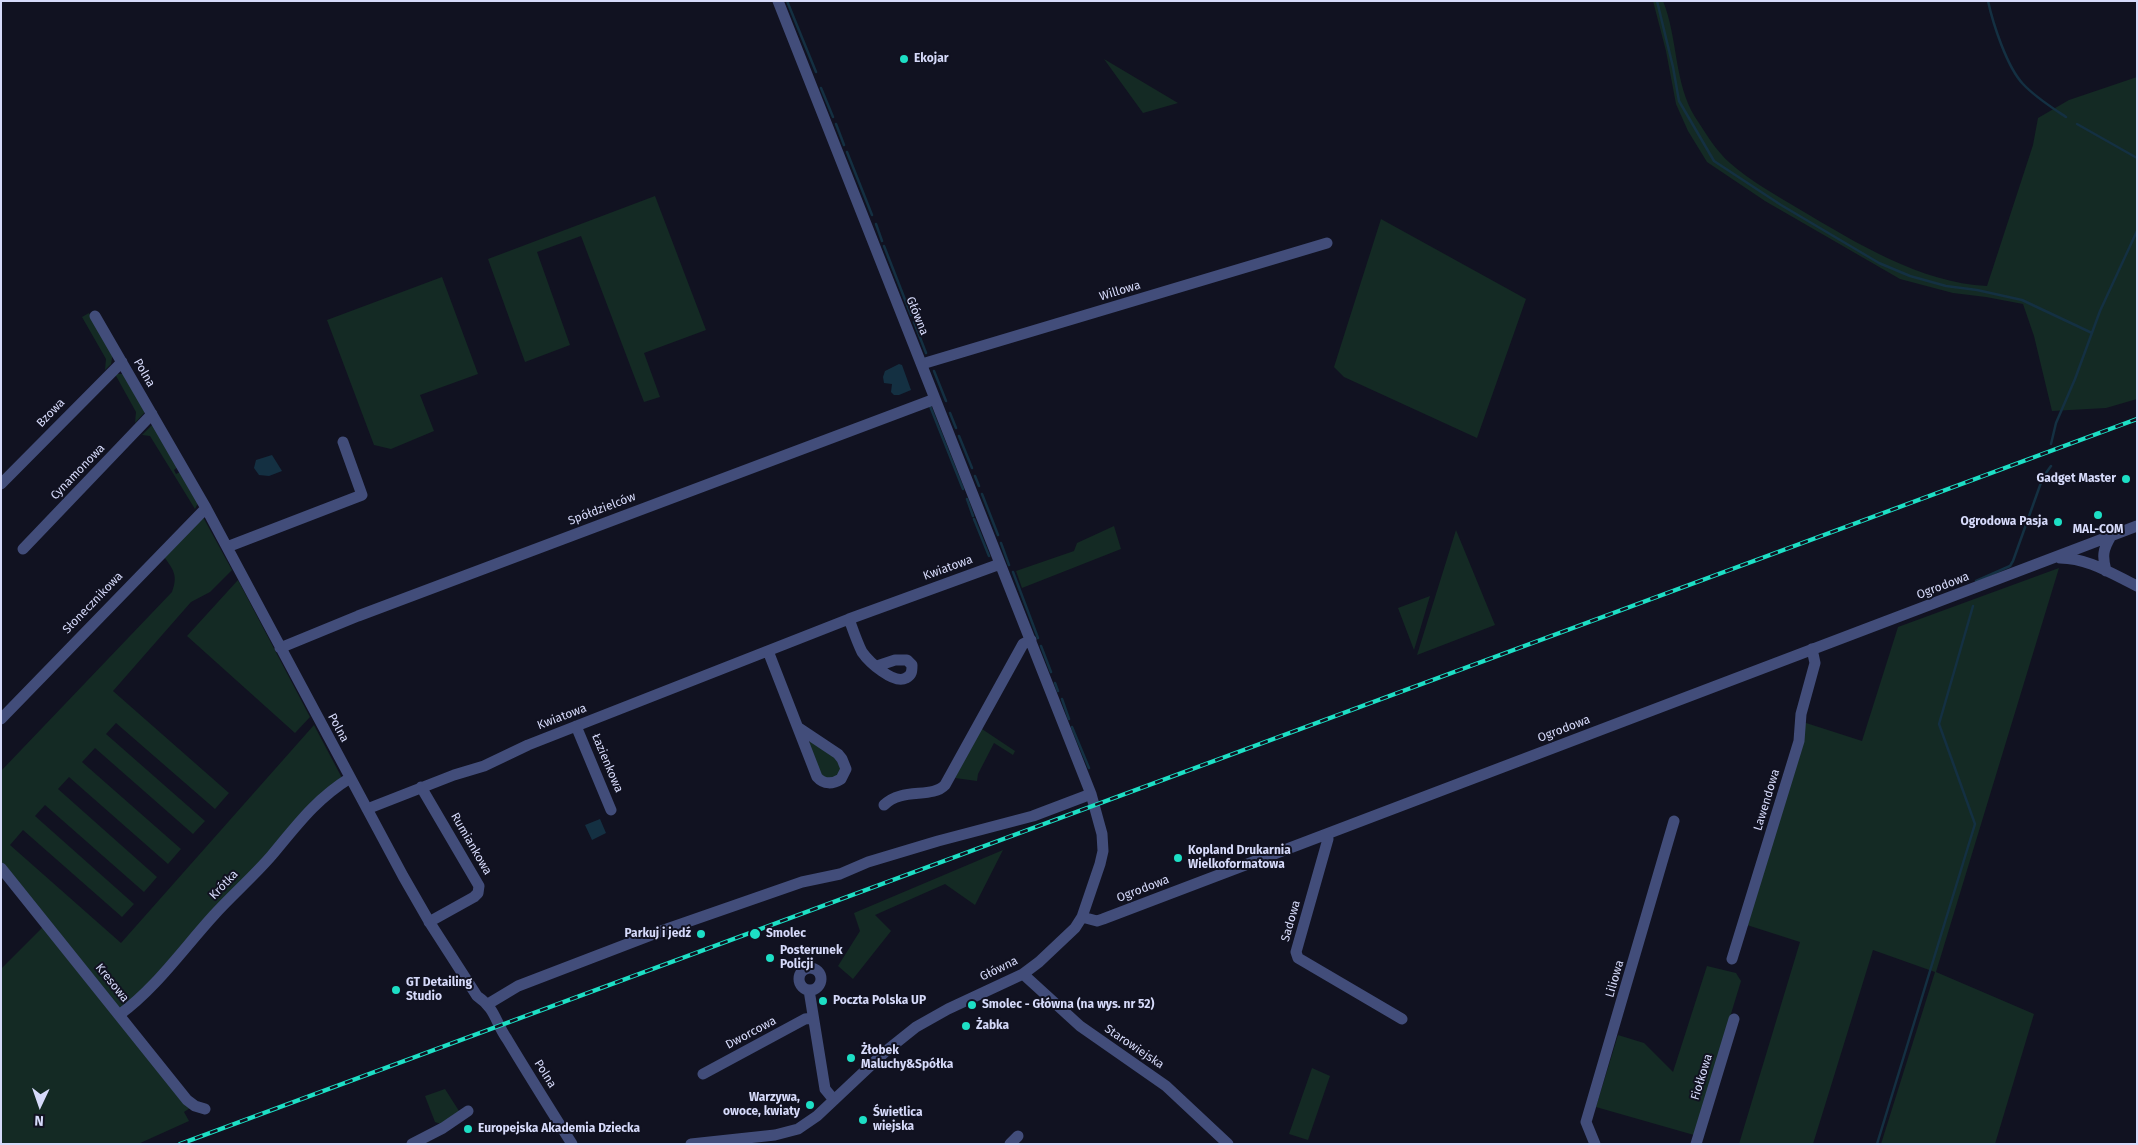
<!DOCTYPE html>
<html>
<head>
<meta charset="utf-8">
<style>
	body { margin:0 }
	#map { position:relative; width:2138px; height:1145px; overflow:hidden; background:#111221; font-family:"Fira Sans",sans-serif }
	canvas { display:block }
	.frame { position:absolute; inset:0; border:2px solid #d6dafa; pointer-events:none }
	.north { position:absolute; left:15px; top:1080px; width:50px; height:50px; -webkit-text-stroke:4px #111221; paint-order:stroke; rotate:183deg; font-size:14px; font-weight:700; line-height:20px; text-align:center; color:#d6dafa }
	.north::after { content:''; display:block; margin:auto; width:18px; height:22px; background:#d6dafa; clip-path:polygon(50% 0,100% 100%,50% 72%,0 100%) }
</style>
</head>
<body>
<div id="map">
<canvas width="2138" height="1145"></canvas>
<div class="frame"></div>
<div class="north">N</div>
</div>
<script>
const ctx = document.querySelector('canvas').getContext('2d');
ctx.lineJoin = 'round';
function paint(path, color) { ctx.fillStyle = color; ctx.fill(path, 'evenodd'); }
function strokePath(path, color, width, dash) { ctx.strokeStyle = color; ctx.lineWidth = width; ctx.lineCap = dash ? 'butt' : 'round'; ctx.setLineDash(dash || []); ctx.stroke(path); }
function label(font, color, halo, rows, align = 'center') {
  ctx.font = font + ' "Fira Sans",sans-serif'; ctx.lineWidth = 4; ctx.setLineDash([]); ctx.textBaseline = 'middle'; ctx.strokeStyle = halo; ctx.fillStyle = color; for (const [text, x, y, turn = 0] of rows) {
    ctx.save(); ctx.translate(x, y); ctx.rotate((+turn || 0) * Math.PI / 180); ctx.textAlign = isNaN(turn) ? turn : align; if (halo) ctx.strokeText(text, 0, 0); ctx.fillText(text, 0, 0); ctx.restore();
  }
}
const green = new Path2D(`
	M1653,1h10c15,37 11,82 32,116 10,15 21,34 35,46 20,18 46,32 69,46 56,33 121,74 188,77l46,-141 5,-27 31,-18 68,-23v322l-31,9 -54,3 -18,-75 -11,-32 -37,-7 -33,-4 -53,-14 -135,-78 -58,-39 -19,-31 -12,-27 -10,-53z
	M1104,59l74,44 -35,10z
	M655,196l51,134 -62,23 16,44 -16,5 -63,-166 -44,16 33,93 -45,17 -37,-103z
	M1381,219l145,80 -49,139 -133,-61 -10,-10z
	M442,277l36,97 -58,21 14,36 -43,18 -17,-4 -47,-125z
	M89,313l24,40 -2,11 -6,6 1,-11 -24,-42z
	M115,374h8l22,38 -10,11 1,-11z
	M153,424l25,43 -4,3 2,4 4,-2 18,31 -3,6 -45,-73 -8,-1z
	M203,517l29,53 -22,22 -19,10 -78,89 116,102 -14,16 -99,-86 -10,11 99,87 -12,13 -98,-86 -13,14 99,87 -13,15 -99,-87 -11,12 99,88 -13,15 -99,-87 -10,11 99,88 -12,13 -99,-87 -13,15 111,98 193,-218 28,53 -66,66 -142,154 -13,10 -5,-2 -115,-144v-91l171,-179c6,-16 2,-22 -8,-35z
	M1114,526l7,23 -99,39 -6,-17 58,-20 3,-8z
	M1456,530l39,95 -78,30z
	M2059,568l-123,404 98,42 -39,130h-114l54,-172 -62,-22 -60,194h-74l61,-202 -53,-17 56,-203 59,19 36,-114z
	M238,580l72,137 -15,16 -108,-97z
	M1430,596l-16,54 -16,-42z
	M979,727l36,24 -2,4 -19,-12 -16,31 -1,7 -22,-3z
	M811,741l25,16 7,9 -6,12h-14l-16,-34z
	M1003,850l-28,55 -30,-21 -70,31 16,16 -38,48 -15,-13 22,-35 -6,-18z
	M44,926l146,182 -6,4 5,9 -51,23h-137v-175z
	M1707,966l29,7 5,8 -47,154 -98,-28 22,-72 26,8 29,29z
	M1312,1068l18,8 -22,64 -19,-6z
	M445,1089l14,22 -18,13 -6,-2 -10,-26z`);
const water = new Path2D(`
	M899,364l3,1 9,25 -12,5h-5l-3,-3 1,-8 -8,-1 -1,-6 2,-6z
	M272,455l10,16 -13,5 -10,-1 -5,-7 2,-8z
	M600,819l6,14 -14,7 -7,-15z`);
const stream = new Path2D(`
	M787,1l29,71
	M1657,1l16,66 6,34 35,60 67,44 98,58 31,13 36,10 31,4 45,10 70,33
	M1988,1c5,23 19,66 35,83 12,13 28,23 43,33
	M821,88l12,29
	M836,124l8,21
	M2077,124l60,34
	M847,152l25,63
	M876,224l6,17
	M884,246l27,69
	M914,322l12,31
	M934,371l12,30
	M930,406l33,83
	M950,413l6,15
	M959,436l13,32
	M2051,444l5,-21 19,-44 25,-68 37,-80
	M975,476l4,10
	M982,494l16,41
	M967,499l6,17
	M974,519l15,37
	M1001,543l8,22
	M1013,572l25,66
	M1976,581l34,-15 3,-5 30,-84 8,-11
	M1041,646l10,26
	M1055,683l3,8
	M1062,699l7,20
	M1072,727l17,41
	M1877,1144l98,-320 -36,-100 34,-118`);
const minor = new Path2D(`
	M95,316l111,192 197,368 27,47 47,73c19,13 18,26 30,43 21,35 43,70 65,105
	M922,364l405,-121
	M1,484l121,-122
	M227,547l135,-52 -19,-53
	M23,549l129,-135
	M2060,558c28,0 52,16 77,28
	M2106,571c-4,-15 -3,-22 5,-35
	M849,619c4,11 8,23 13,33 7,10 32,33 44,26 6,-3 6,-7 6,-13l-5,-5h-12l-18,6
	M280,648l78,-32 577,-217
	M768,651l49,126c7,8 16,7 24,2l5,-10 -4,-10 -4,-5 -39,-26
	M1,719l205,-211
	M576,726l35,84
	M421,787l58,99 -1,7 -4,4 -45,25
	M884,805c18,-18 48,-6 61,-20l78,-141 8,-4
	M367,809l87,-34 30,-9 44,-21 321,-126 151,-55
	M1326,834l2,5 -32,113 2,6 104,61
	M1,868l186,232 8,6 10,3
	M1082,917l15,4 6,-2 1034,-393
	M1732,959l67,-218 2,-27 14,-51 -3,-14
	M799 979a11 11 0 1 1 22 0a11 11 0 1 1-22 0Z
	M1023,974l57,52 86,60 62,58
	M809,990l16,99 9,11
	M488,1004l30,-18 146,-56 138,-48 38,-8 28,-12 70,-21 95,-25 58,-22
	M119,1015c37,-27 64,-66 95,-100 18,-20 40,-39 58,-60 25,-30 44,-56 78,-77
	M703,1074l102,-55 8,-1
	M412,1144l31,-16 25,-17
	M691,1144l84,-9 23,-6 19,-13 69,-65 30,-24 32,-18 75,-35 16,-12 36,-34 7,-11 18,-53 3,-13 -1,-17 -11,-40 -313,-793
	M1010,1144l8,-8
	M1595,1144l-9,-22 88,-301
	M1696,1144l38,-125`);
const rail = new Path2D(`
	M180,1144l1957,-725`);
const markers = [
	[904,59,5,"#1ddfc5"],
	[2126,479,5,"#1ddfc5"],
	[2098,515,5,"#1ddfc5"],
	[2058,522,5,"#1ddfc5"],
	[1178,858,5,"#1ddfc5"],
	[701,934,5,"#1ddfc5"],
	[755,934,6,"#1ddfc5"],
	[770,958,5,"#1ddfc5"],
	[396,990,5,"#1ddfc5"],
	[823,1001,5,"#1ddfc5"],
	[972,1005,5,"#1ddfc5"],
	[966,1026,5,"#1ddfc5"],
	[851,1058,5,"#1ddfc5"],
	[810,1105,5,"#1ddfc5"],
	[863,1120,5,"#1ddfc5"],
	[468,1129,5,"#1ddfc5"]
];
const poiNames = [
	["Ekojar",914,59],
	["Gadget Master",2116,479,"right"],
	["Ogrodowa Pasja",2048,522,"right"],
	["MAL-COM",2098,530,"center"],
	["Kopland Drukarnia",1188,851],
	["Wielkoformatowa",1188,865],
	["Parkuj i jedź",691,934,"right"],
	["Smolec",766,934],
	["Posterunek",780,951],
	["Policji",780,965],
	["GT Detailing",406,983],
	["Studio",406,997],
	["Poczta Polska UP",833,1001],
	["Smolec - Główna (na wys. nr 52)",982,1005],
	["Żabka",976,1026],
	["Żłobek",861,1051],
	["Maluchy&Spółka",861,1065],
	["Warzywa,",800,1098,"right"],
	["owoce, kwiaty",800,1112,"right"],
	["Świetlica",873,1113],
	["wiejska",873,1127],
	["Europejska Akademia Dziecka",478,1129]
];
const streetNames = [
	["Willowa",1120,291,-17],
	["Główna",917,316,68],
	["Polna",144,373,60],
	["Bzowa",51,413,-46],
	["Cynamonowa",78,472,-46],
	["Spółdzielców",602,509,-21],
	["Kwiatowa",948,568,-20],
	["Ogrodowa",1943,586,-21],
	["Słonecznikowa",93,603,-46],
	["Kwiatowa",562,717,-21],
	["Polna",338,728,62],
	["Ogrodowa",1564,729,-21],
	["Łazienkowa",607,763,67],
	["Lawendowa",1767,800,-73],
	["Rumiankowa",471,844,60],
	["Krótka",224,885,-46],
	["Ogrodowa",1143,889,-21],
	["Sadowa",1291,921,-74],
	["Główna",999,969,-26],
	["Liliowa",1615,979,-74],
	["Kresowa",112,983,51],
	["Dworcowa",751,1033,-28],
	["Starowiejska",1134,1047,34],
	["Polna",545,1074,58],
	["Fiołkowa",1702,1077,-73]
];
paint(green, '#142a24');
paint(water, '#143042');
strokePath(stream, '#143042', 2.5);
strokePath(minor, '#424d7a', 11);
strokePath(rail, '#1ddfc5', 4.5);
strokePath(rail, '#111221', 2.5, [8]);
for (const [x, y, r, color] of markers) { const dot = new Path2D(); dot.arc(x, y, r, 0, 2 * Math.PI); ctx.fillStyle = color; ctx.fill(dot); strokePath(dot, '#111221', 2); }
label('bold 12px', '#d6dafa', '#111221', poiNames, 'left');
label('12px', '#d6dafa', '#111221', streetNames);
</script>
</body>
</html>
